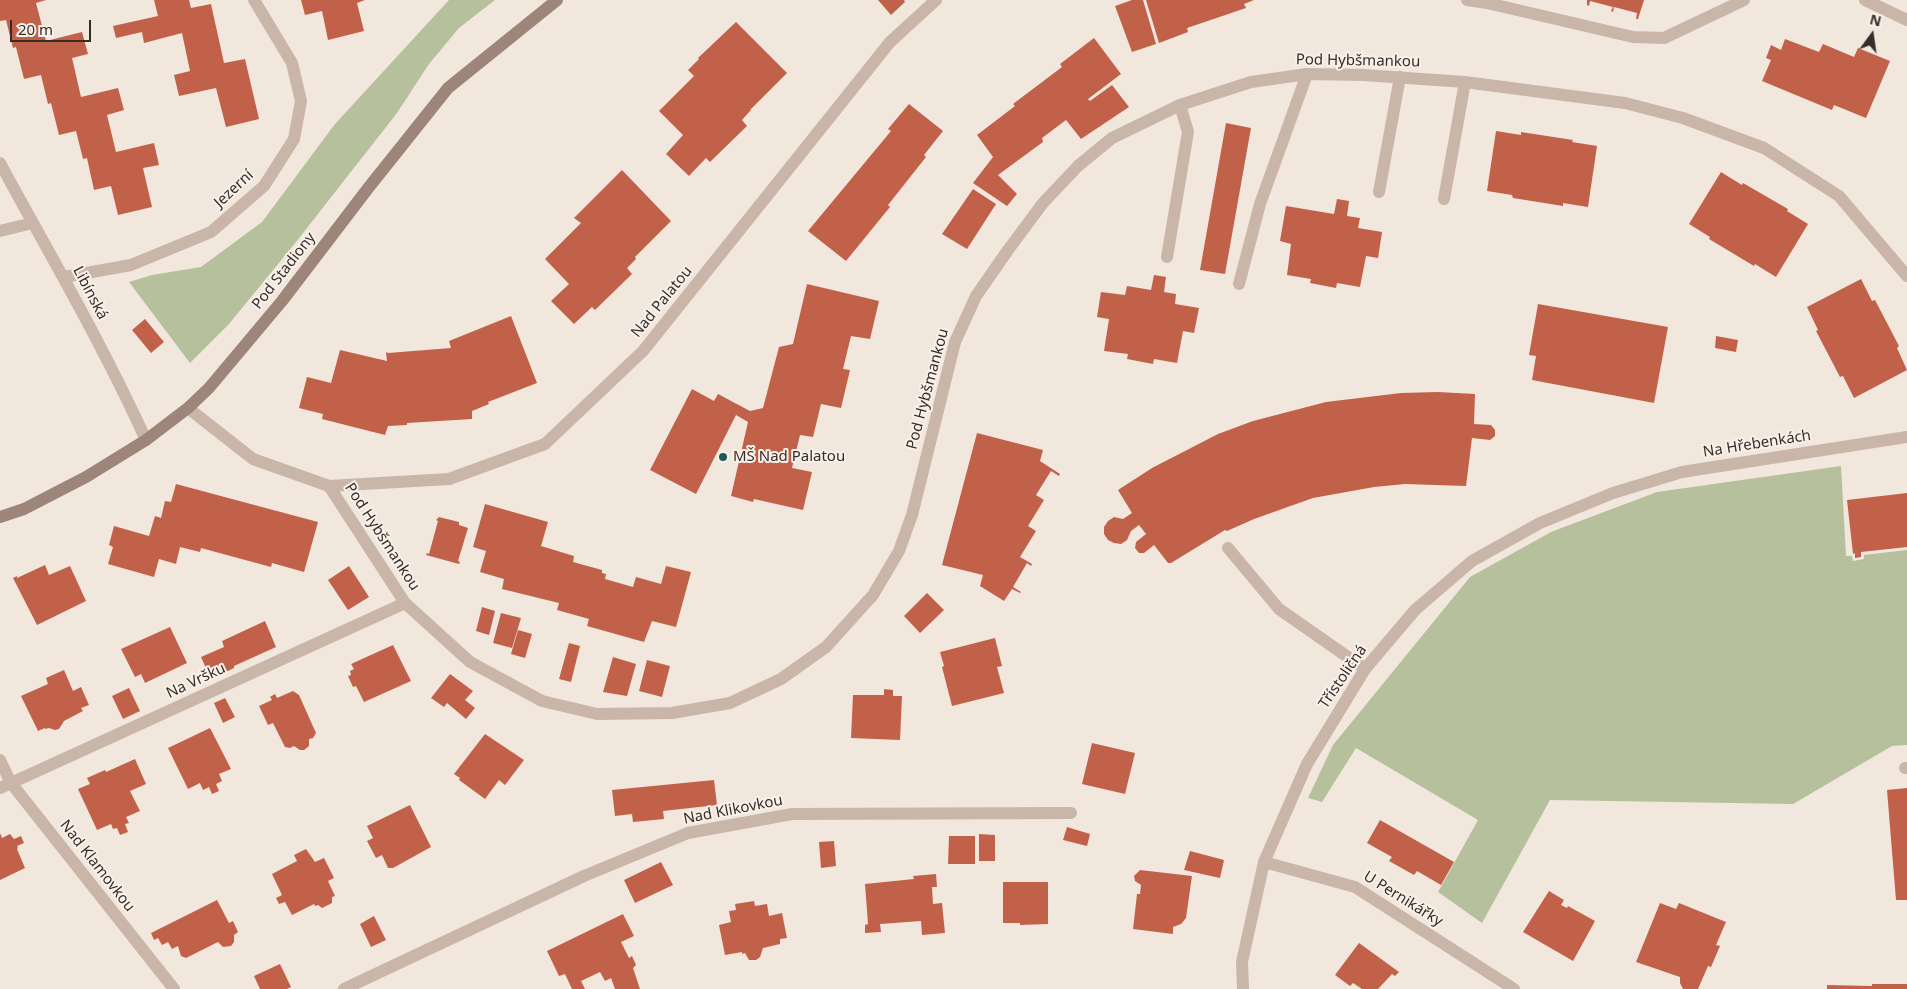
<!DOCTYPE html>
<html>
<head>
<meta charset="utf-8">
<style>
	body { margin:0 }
	#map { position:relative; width:1907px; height:989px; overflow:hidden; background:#f1e7dd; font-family:"Noto Sans",sans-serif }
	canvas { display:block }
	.north { position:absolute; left:1847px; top:10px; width:50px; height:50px; -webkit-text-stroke:4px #f9f1e9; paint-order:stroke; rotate:14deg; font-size:14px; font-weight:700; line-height:20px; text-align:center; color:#372c29 }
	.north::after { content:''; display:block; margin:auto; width:18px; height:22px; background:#372c29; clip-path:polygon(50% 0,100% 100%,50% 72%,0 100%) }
	.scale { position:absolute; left:10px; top:20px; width:81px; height:22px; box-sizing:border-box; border:2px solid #372c29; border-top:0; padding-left:6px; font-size:15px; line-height:18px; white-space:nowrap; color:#372c29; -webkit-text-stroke:4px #f9f1e9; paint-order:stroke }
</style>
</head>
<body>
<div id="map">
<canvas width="1907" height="989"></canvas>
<div class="north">N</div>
<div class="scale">20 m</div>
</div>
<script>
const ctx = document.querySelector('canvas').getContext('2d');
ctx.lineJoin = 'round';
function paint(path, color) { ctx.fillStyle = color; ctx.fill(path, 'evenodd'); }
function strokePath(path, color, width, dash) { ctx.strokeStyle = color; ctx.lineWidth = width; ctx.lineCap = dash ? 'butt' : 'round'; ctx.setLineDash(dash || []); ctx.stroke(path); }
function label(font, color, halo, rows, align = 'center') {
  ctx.font = font + ' "Noto Sans",sans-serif'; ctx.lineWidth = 4; ctx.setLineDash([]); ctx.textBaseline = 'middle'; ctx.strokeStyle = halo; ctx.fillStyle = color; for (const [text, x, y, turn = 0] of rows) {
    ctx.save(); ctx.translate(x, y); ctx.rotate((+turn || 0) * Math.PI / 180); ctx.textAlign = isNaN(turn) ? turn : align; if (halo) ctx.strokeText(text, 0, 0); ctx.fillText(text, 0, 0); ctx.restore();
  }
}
const green = new Path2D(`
	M449,0h46l-36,28 -30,36 -32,49 -101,129 -67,82 -39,39 -61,-81 23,-7 49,-8 61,-45 73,-98z
	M1841,466l5,90h6l1,5 11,-2v-4l43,-5v195l-15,1 -99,58 -243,-4 -68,123 -44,-31 40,-72 -122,-72 -34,54 -14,-4 25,-53 137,-168 81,-45 106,-40z`);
const building = new Path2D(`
	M0,0h46l-10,3 10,38 36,-9 6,22 -16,4 9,39 37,-9 6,22 -17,5 9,37 38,-9 5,22 -16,3 9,39 -34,8 -7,-29 -17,4 -7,-32 -4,1 -7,-28 -17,4 -8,-32 -3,1 -7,-29 -17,4 -8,-32 -3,1 -7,-28 -6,1z
	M154,0h35l2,8 20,-4 13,59 21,-4 14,60 -33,8 -10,-39 -37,8 -5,-21 16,-4 -8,-38 -38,10 -2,-11 -26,6 -3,-12 45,-10z
	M301,0h64l-8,3 7,28 -36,9 -6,-29 -17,4z
	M878,0h26l1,2 -14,13z
	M1132,0h11l13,44 -24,8 -17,-46z
	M1146,0h108l-10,4 2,4 -59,20 1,4 -29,11z
	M1587,0h57l-6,19h-2l1,-6 -23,-6 -1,5 -2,-1 2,-4 -23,-6 -1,5 -2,-1z
	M736,22l51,51 -37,37h1l-9,10 5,6 -37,36 -4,-4 -17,18 -23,-22 17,-19 -24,-24 35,-35 -6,-6 11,-11 -1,-1z
	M1094,38l27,36 -33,25 2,2 22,-16 17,22 -48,32 -15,-19 -24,18 1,4 -45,33 19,19 -10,12 -34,-23 20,-26 -16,-22 38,-29 -2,-2 49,-37 -2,-3z
	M1785,39l34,13 4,-8 31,13 4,-9 32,13 -24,57 -32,-13 -2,5 -70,-29 9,-21 -5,-2 5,-13 10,5z
	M909,104l34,27 -19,24 2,2 -38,48 2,2 -44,54 -38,-30 83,-100 -3,-2z
	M1226,123l25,5 -26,146 -25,-4z
	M1496,131l25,4v-3l52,8 -1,2 25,4 -9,61 -25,-4v3l-50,-8 -1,-3 -25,-4z
	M622,170l49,51 -36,36 1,2 -9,9 5,6 -37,36 -3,-3 -18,17 -23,-23 18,-17 -24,-25 36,-36 -7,-5z
	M1721,172l21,13 1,-2 45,26 -1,2 21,13 -32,53 -21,-13 -1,2 -45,-27 1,-2 -21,-13z
	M973,189l23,15 -29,45 -25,-15z
	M1337,199l12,2 -2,15 13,2 -2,10 24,4 -4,26 -12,-2 -6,31 -23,-4 -1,5 -26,-5 1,-4 -24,-4 4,-31 -11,-3 6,-35 48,8z
	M1154,275l12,2 -2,15 12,2 -1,10 24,4 -5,25 -11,-2 -6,32 -23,-4 -1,5 -26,-5 1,-5 -24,-3 5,-32 -12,-2 4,-25 24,3 2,-9 24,4z
	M1861,279l11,22 3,-1 24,46 -2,2 10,22 -53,28 -11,-22 -3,1 -24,-46 2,-1 -11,-23z
	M807,284l72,17 -9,38 -19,-3 -8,33 7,1 -9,38 -20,-4 -8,33 -13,-2 -8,33 20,4 -9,38 -49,-11 -1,3 -22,-6 17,-74 -12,-7 -40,79 -46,-24 42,-81 22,12 4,-7 32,17 13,-3 16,-61 14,-3z
	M1538,304l130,23 -14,76 -122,-23 4,-24 -7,-1z
	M511,316l26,67 -49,19 1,2 -17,7v8l-65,4v2l-19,1 -3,9 -63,-16 1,-5 -24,-6 8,-31 24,6 9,-33 47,11 -1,-9 2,1 63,-5 -2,-7z
	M145,319l19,23 -13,11 -19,-23z
	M1716,336l22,4 -2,12 -21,-4z
	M1438,392l37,2 -1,30 17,1 4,5v6l-5,4 -18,-2 -6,48 -61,-2 -31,3 -61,11 -59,21 -27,12 -2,-1 -54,33h-3l-14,-18 -10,8h-5l-4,-5 1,-6 10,-8 -7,-9 -8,6 -4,9 -6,4 -7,-1 -6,-3 -4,-6v-7l4,-6 6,-4 9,2 9,-6 -14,-23 34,-22 66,-34 35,-13 73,-19 75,-9z
	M977,433l66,17 -3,11 20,13 -1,2 -8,-5 -15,24 8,5 -16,26 8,5 -16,26 12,7 -1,2 -4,-3 -14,24 8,5 -1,1 -8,-4 -8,12 -24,-15 3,-11 -41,-10z
	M176,484l142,38 -14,50 -32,-9 -1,4 -70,-19 -1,4 -20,-5 -4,17 -17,-5 -5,18 -46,-13 5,-17 -4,-2 5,-19 35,10 6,-20 6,2 4,-17 6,1z
	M1907,493v54l-46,5v5l-6,1v-5l-2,1 -6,-54z
	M485,504l63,18 -7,24 33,10 -1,6 29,8v3l4,1 -1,5 28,8 3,-10 25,7 5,-18 25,6 -15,55 -24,-6 -8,21 -57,-16 2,-7 -32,-9 2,-7 -57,-14 2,-10 -24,-7 6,-21 -13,-4z
	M439,517l20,5v3l9,3 -10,33 2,1 -1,2 -33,-9 1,-2 2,1 9,-33 -2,-1z
	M45,565l4,10 21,-9 16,35 -49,24 -24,-47 4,-2v2z
	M349,566l20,31 -21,13 -20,-30z
	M927,593l17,17 -24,23 -16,-17z
	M482,607l13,4 -6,24 -13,-4z
	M501,613l20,5 -9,30 -19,-5z
	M265,621l11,26 -42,19v2l-23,11 -10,-22 23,-10 -2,-6z
	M170,627l17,36 -42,20 -4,-9 -6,3 -14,-28z
	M518,630l14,4 -7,24 -14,-4z
	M995,638l7,28 -5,1 7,26 -52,13 -10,-39 2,-1 -4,-14z
	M569,643l11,3 -9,36 -12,-3z
	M393,645l18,36 -47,21 -8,-16 -3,1 -5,-11 3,-1 -1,-4 4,-2 -3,-5z
	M613,657l23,7 -9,32 -24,-4z
	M647,660l23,6 -8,31 -23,-6z
	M64,670l9,21 8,-4 8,18 -8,3 2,3 -19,10 -5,8 -4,1 -6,-2 -4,1v-1l-7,3 -17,-35 27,-12 -2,-6z
	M450,674l23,17 -8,9 10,8 -9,11 -19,-16 -3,4 -13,-9z
	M129,688l11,23 -17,8 -11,-23z
	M884,689l9,1v6h9l-2,44 -49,-2 2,-43h31z
	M293,691l6,4 17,38 -3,5 -4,1v7l-5,4h-4l-6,-4 -4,2 -5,-1 -12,-24 -5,2 -9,-19 13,-6 -2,-3 5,-3 2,4z
	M225,698l10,19 -12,6 -9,-20z
	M210,728l21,41 -12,5 3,7 -6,3 3,7 -7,3 -3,-7 -6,3 -3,-7 -12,6 -20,-41z
	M485,734l39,26 -19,25 -6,-5 -14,19 -26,-19 1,-2 -6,-4z
	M1092,743l43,10 -10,41 -43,-10z
	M135,759l11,25 -16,7 10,20 -14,6 3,6 -4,1 3,8 -8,3 -3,-7 -4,1 -2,-5 -14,6 -19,-41 12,-5 -3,-6 18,-8 1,2z
	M714,780l3,25 -54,6 1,8 -31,3 -1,-8 -17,2 -3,-26z
	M1907,788v112h-11l-9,-110z
	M410,805l21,42 -38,21h-5l-6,-13 -6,3 -9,-17 6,-3 -6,-12z
	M1380,820l74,42 -13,23 -24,-14 -3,4 -25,-14 3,-4 -25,-14z
	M1067,827l23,7 -3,12 -24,-6z
	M0,833l2,5 8,-4 4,5 7,-3 3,7 -7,3 1,2 -1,1 8,19 -25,12z
	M979,834l16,1v26h-16z
	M949,836h26v28h-27z
	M834,841l2,25 -15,2 -2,-26z
	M306,849l9,13 9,-4 10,20 -6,3 7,15 -3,1v6l-10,5 -4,-3 -3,1 -1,-2 -22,11 -7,-13 -6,2 -3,-6 6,-3 -10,-21 25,-13 -3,-6z
	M1190,851l34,9 -4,18 -36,-8z
	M661,862l12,23 -38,18 -11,-23z
	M1140,870l52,6 -6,42 -5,6 -8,3v7l-40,-5 4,-35h3l1,-9 -6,-4 -1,-5z
	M936,874l1,13h-5l1,17 9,-1 3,30 -23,2 -1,-14 -41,3 1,8 -16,1v-8l3,-1 -3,-40 49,-5 -1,-3z
	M1003,882h45v42l-28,1v-2h-17z
	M1549,891l15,9 -3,5 6,3 1,-2 27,15 -22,40 -50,-29z
	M217,900l12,23 4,-2 5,11 -4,3v7l-3,4 -8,1 -5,-5 -32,16 -5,-2 -3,-10 -6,3 -4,-7 -6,3 -4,-7 -4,2 -3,-7z
	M754,901l1,5 12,-2 2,12 13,-3 5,25 -7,1v5l-17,4 -3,9 -4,3h-7l-4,-7 -3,1v-2l-17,3 -6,-30 12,-3 -2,-11 7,-1 -1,-6z
	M1660,903l16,6 3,-6 47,19 -10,23 4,1 -9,21 -3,-1 -10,23h-15l-3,-6v-6l-44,-15z
	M623,914l11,22 -13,6 8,16 3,-2 4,9 -3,3 7,21h-25l-4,-11 -6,3 -5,-9 -19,9 4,8h-13l-7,-15 -6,2 -12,-25z
	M374,916l12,24 -15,7 -11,-23z
	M1359,943l40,29 -4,4 -3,-2 -14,15h-16l-9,-6 -3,3 -15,-11z
	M280,964l11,23 -4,2h-27l-6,-13z
	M1872,984h35v5h-80v-4l45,1z`);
const service = new Path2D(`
	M1467,0l20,3 146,34 31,1 80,-38
	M1379,192l21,-115
	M1444,199l21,-117
	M1167,257l21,-125 -8,-27
	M1239,284l21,-80 47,-130
	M1228,548l51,61 86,60`);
const minor = new Path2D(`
	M1865,0l42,20
	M0,163c50,92 103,182 146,277
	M0,231l33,-8
	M64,277l67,-12 80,-33 53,-46 30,-47 7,-38 -9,-38 -38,-63
	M188,408l65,51 76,27 76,117 65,59 72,39 55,13 75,-1 58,-10 51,-24 45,-32 47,-52 26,-44 13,-36 43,-173 21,-46 32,-46 35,-47 35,-37 34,-28 68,-33 71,-23 56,-8 56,1 102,7 160,21 58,15 81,30 75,48 68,80
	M329,486l120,-7 96,-35 98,-93 247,-309 46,-42
	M0,760l11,23 163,206
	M1905,768h2
	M0,788l405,-185
	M1264,862l91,25 159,102
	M344,989l240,-113 104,-43 104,-19 279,-1
	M1243,989l-1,-27 22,-100 43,-98 58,-95 50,-59 57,-49 68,-38 73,-30 69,-21 225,-35`);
const secondary = new Path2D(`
	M0,517l24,-8 62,-32 60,-37 42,-32 21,-20 73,-87 87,-114 79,-99 109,-88`);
const markers = [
	[723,457,5,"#1f5657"]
];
const streetNames = [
	["Pod Hybšmankou",1358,61,1],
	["Jezerní",234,189,-43],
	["Pod Stadiony",284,271,-52],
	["Libínská",90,293,62],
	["Nad Palatou",662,302,-51],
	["Pod Hybšmankou",928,389,-75],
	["Na Hřebenkách",1757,444,-9],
	["Pod Hybšmankou",382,537,57],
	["Třístoličná",1343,677,-56],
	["Na Vršku",196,681,-25],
	["Nad Klikovkou",733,810,-11],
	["Nad Klamovkou",97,866,52],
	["U Pernikářky",1403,899,32]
];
const poiNames = [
	["MŠ Nad Palatou",733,457]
];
paint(green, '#b6c09d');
paint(building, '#c2614a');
strokePath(service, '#c9b6a9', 12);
strokePath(minor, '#c9b6a9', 12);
strokePath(secondary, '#9d857a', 12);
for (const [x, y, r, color] of markers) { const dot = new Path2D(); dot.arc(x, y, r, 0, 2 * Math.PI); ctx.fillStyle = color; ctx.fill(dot); strokePath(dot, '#f9f1e9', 2); }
label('15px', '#372c29', '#f9f1e9', streetNames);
label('15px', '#372c29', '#f9f1e9', poiNames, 'left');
</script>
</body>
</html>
